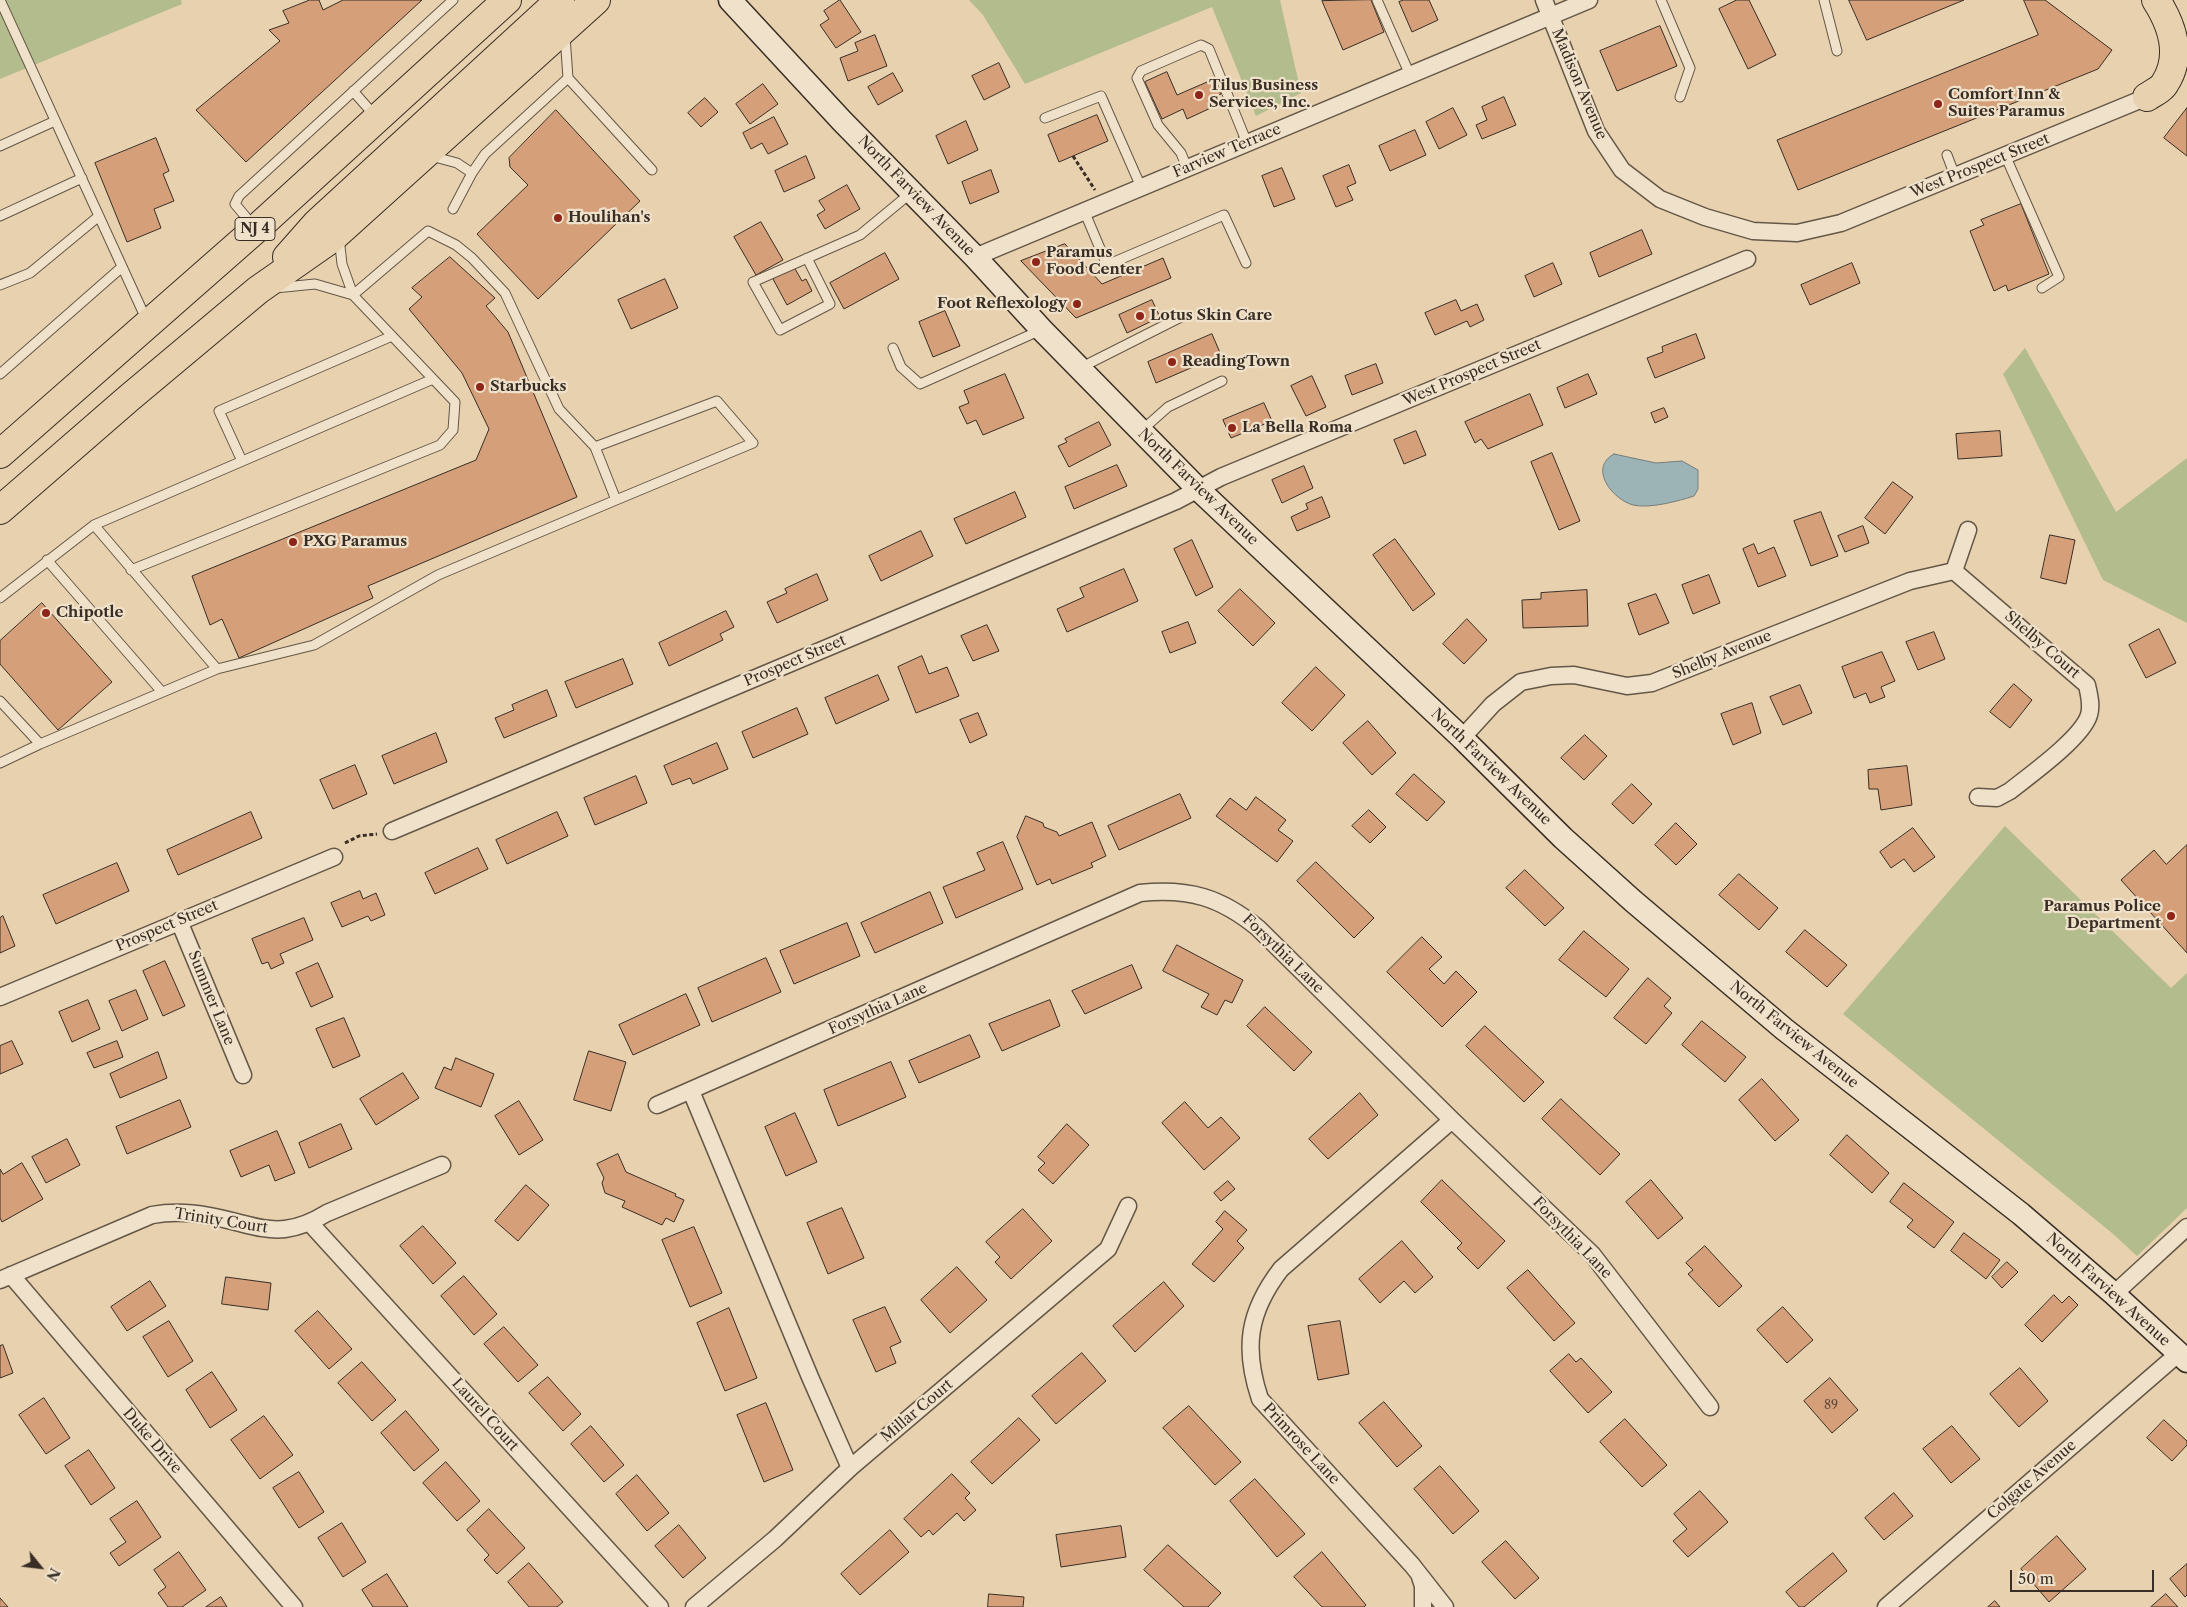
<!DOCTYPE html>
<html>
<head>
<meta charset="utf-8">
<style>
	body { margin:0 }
	#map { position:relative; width:2187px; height:1607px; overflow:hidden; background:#e8d1ae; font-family:"Libre Caslon Text",serif }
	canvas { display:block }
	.north { position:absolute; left:15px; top:1542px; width:50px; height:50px; -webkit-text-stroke:4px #f0e1ca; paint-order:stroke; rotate:119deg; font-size:14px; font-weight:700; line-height:20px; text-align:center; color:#382e25 }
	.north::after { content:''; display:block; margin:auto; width:18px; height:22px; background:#382e25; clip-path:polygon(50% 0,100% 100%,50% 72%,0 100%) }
	.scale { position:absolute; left:2010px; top:1570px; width:144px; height:22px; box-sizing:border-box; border:2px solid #382e25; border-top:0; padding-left:6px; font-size:15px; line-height:18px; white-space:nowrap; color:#382e25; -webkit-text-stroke:4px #f0e1ca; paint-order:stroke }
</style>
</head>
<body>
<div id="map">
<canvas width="2187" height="1607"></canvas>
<div class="north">N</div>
<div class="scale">50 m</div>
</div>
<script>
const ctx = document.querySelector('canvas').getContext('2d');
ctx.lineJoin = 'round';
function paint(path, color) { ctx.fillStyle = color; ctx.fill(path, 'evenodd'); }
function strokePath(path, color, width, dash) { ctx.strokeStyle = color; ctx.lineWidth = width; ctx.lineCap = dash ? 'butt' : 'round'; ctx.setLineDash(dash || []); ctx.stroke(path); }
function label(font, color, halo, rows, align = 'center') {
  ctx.font = font + ' "Libre Caslon Text",serif'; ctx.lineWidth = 4.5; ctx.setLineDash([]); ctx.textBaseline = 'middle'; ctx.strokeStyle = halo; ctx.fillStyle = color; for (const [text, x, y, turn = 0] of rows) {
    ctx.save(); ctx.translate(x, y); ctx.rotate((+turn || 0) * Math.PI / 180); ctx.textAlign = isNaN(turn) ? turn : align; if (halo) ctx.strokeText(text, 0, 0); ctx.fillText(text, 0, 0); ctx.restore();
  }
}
const green = new Path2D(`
	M0,0h181l1,4 -182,75z
	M969,0h311l21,93 -45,23 -44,-109 -187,77 -42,-69z
	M2025,348l91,164 71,-54v165l-84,-43 -100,-206z
	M2005,826l166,162 16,-15v235l-50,48 -25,-23 -269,-219z`);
const water = new Path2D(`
	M1614,454l42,9 26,-2 16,9v19l-4,7c-15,5 -45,13 -61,9 -21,-6 -45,-37 -19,-51z`);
const building = new Path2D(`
	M310,0h9l4,10 20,-10h79l-176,162 -50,-52 84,-69 -11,-11 20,-7 -6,-12z
	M840,0l21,32 -25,16 -16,-23 9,-6 -5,-8z
	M1371,0l13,32 -41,18 -21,-49z
	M1404,0h25l9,20 -26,12 -13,-30z
	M1737,0h12l27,55 -28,14 -29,-60z
	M1849,0h115l-97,40z
	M2024,0h21l67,50 -14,19 -300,121 -21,-50 261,-105z
	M1660,26l17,40 -60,25 -17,-40z
	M875,35l12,31 -39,15 -8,-23 18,-7 -3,-8z
	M999,63l11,24 -26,13 -12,-24z
	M1167,72l10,23 37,-16 7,15 -10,4 4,8 -28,13 -4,-10 -21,10 -17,-37z
	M893,73l10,18 -25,14 -10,-18z
	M763,84l15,20 -28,20 -14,-20z
	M1504,97l12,28 -34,14 -6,-14 11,-5 -5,-13z
	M705,98l13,14 -17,15 -13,-14z
	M1453,108l14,27 -28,14 -13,-27z
	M2187,108v48l-23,-18z
	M556,110l84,91 -102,98 -61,-65 51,-49 -18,-18 -1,-9z
	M1097,115l11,26 -49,21 -11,-27z
	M774,117l14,27 -20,10 -6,-11 -11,6 -8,-16z
	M966,121l12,29 -30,14 -12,-28z
	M1415,130l11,25 -36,16 -11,-25z
	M156,138l13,33 -6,3 11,27 -20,8 7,19 -34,14 -32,-79z
	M806,156l9,22 -31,14 -9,-21z
	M1349,165l7,18 -9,4 6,13 -17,7 -13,-31z
	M1282,168l13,31 -21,8 -12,-31z
	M991,170l8,22 -29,12 -8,-22z
	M847,185l13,24 -35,20 -8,-14 8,-5 -6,-9z
	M2021,204l28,70 -41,17 -2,-6 -12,6 -24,-60 14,-6 -3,-5z
	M761,222l22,38 -27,15 -22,-38z
	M1642,230l10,24 -53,23 -9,-24z
	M1065,244l37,40 61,-26 8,20 -95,40 -55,-57z
	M885,253l14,26 -55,30 -14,-26z
	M450,257l45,41 -9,8 22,26 69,165 -209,89 5,12 -134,60 -17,-39 -12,6 -18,-49 284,-116 13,-31 -27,-56 -53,-64 13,-12 -10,-9z
	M1553,263l9,21 -28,13 -9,-21z
	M1852,263l8,20 -50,22 -9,-20z
	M794,267l8,14 4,-2 6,12 -25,14 -14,-26z
	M665,279l13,29 -47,21 -13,-29z
	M1152,300l8,17 -33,16 -8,-18z
	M1456,300l5,11 16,-7 7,16 -14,7 -3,-6 -32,14 -10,-22z
	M945,311l15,35 -27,11 -14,-35z
	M1212,334l9,21 -65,28 -8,-21z
	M1696,334l9,24 -50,20 -8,-20 16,-6 -1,-5z
	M1376,364l7,19 -31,12 -7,-19z
	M1005,374l19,44 -41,17 -7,-15 -9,4 -8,-17 10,-4 -5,-12z
	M1588,374l9,20 -32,14 -8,-20z
	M1312,376l14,31 -20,9 -15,-30z
	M1530,394l13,31 -55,24 -7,-10 -6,4 -10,-21z
	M1264,403l8,18 -41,17 -8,-18z
	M1664,408l4,9 -13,6 -4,-10z
	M1099,422l12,23 -42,22 -11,-21 9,-4 -2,-3z
	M1416,431l10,24 -22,9 -10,-24z
	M2000,431l2,25 -44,3 -2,-25z
	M1552,453l28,68 -21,9 -28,-68z
	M1117,465l10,21 -53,23 -9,-22z
	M1304,466l9,22 -31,15 -10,-23z
	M1893,482l20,15 -28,37 -20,-16z
	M1015,492l11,25 -60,27 -12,-25z
	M1322,497l8,20 -33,14 -6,-14 17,-8 -2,-5z
	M1821,512l17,44 -27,10 -17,-45z
	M1863,526l6,17 -24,9 -7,-16z
	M921,531l12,25 -52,25 -12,-25z
	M2050,535l25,5 -9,44 -25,-6z
	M1395,539l40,55 -22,17 -40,-56z
	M1192,540l21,47 -17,9 -22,-47z
	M1754,544l4,10 16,-7 12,29 -28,11 -15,-38z
	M1124,569l14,32 -71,31 -10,-23 27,-12 -4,-9z
	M817,574l11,26 -51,23 -10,-21 20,-9 -2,-4z
	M1709,575l11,28 -27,11 -11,-29z
	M1240,589l35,34 -22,23 -35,-35z
	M1587,590l1,36 -65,2 -1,-28 19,-1v-6z
	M1656,594l13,29 -30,12 -11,-31z
	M42,603l70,79 -54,48 -58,-66v-23z
	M726,611l8,16 -14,7 3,6 -54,26 -10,-23z
	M1467,619l20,21 -23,24 -21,-20z
	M1188,622l8,21 -26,10 -8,-21z
	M987,625l12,26 -26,10 -12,-25z
	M2159,629l17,34 -30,15 -17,-33z
	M1934,632l11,27 -27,11 -12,-28z
	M1882,652l13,29 -14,6 4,10 -15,6 -4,-10 -12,5 -12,-31z
	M922,656l7,18 18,-7 12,29 -43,17 -18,-46z
	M623,659l10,25 -57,24 -11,-26z
	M1316,667l29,28 -33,36 -30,-28z
	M878,675l11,25 -53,24 -11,-26z
	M2014,684l18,16 -22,28 -20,-16z
	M1800,685l12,28 -29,12 -13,-28z
	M547,690l10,26 -53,22 -9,-20 19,-8 -2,-5z
	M1752,703l9,30 -28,12 -12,-31z
	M797,708l11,26 -55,24 -11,-26z
	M978,713l9,22 -17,8 -10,-23z
	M1368,721l28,32 -24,22 -29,-32z
	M436,733l11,29 -53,22 -12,-28z
	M1585,735l22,21 -23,24 -23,-22z
	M717,743l11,26 -35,15 -3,-6 -18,7 -8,-19z
	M355,765l12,29 -34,15 -13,-29z
	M1907,766l5,39 -31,5 -3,-21h-9l-1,-19z
	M1414,774l31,28 -18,19 -31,-27z
	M636,776l11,27 -52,22 -11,-27z
	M1632,784l20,20 -19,20 -21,-20z
	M1180,794l11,24 -72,32 -11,-24z
	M1256,797l30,23 -8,10 15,11 -16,21 -61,-46 14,-18 16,12z
	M1369,810l17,17 -16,16 -18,-17z
	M251,812l11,26 -84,37 -11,-25z
	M557,812l11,24 -61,28 -11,-24z
	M1026,816l17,7 1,4 13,5 2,4 33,-14 14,34 -15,7 2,4 -41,17 -2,-5 -13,6 -20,-48z
	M1676,823l21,21 -21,21 -21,-20z
	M1913,828l22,29 -21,15 -10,-13 -13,9 -11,-16z
	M1003,842l20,47 -67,29 -13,-31 42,-17 -8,-17z
	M2187,845v108l-66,-73 33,-30 12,14z
	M478,848l10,21 -53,25 -10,-21z
	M1316,862l58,56 -20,20 -57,-57z
	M117,863l12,28 -73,33 -13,-29z
	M1525,870l39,38 -19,18 -39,-38z
	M1739,874l39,34 -19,22 -40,-35z
	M360,891l3,8 13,-6 9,22 -14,6 -3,-5 -26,11 -11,-24z
	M930,892l13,31 -68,30 -14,-30z
	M3,916l12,30 -15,7v-35z
	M304,918l9,22 -33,14 4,9 -13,6 -3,-7 -6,2 -10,-25z
	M847,923l13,33 -66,28 -14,-33z
	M1805,930l42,35 -20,22 -41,-35z
	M1584,931l45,38 -23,28 -47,-37z
	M1422,937l20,20 -13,12 15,15 12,-13 21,21 -35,35 -55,-55z
	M1177,945l66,35 -11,23 -7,-3 -8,15 -16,-8 8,-13 -46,-23z
	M766,958l15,34 -69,30 -14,-34z
	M165,961l20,45 -22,10 -20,-45z
	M318,963l15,34 -22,10 -15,-34z
	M1132,965l10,23 -57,26 -13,-23z
	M1648,978l23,20 -7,8 8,7 -26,31 -32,-26z
	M136,990l12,29 -26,12 -13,-30z
	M686,994l14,31 -67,30 -14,-30z
	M88,1000l12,29 -28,13 -13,-30z
	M1050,1000l10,26 -58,25 -13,-27z
	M1265,1007l47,45 -18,19 -47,-45z
	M344,1018l16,38 -27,12 -17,-39z
	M1702,1021l44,36 -21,25 -43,-37z
	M1485,1026l59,56 -20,20 -58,-56z
	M970,1035l10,22 -61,26 -10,-22z
	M12,1041l11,23 -23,10v-28z
	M117,1041l6,16 -29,11 -7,-15z
	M589,1051l37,11 -15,49 -37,-11z
	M158,1052l9,26 -47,20 -10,-24z
	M456,1058l38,16 -13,33 -46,-19 9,-21 7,3z
	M891,1062l15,35 -68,29 -14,-36z
	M403,1073l16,25 -43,27 -16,-26z
	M1762,1079l37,41 -24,21 -36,-41z
	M1360,1093l18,22 -50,44 -19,-20z
	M1561,1099l59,55 -20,21 -58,-56z
	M180,1100l11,27 -64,27 -11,-27z
	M519,1101l24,39 -24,15 -24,-39z
	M1185,1102l23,26 13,-11 19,21 -36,32 -42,-47z
	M795,1113l22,49 -31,14 -21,-49z
	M341,1124l11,25 -43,19 -10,-25z
	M1067,1124l22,21 -36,39 -15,-14 7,-7 -7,-6z
	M277,1131l18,42 -20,8 -6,-16 -28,12 -11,-26z
	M1847,1135l42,38 -17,20 -42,-38z
	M67,1139l13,26 -34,18 -14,-26z
	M618,1154l8,18 50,22 -1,2 9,4 -10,22 -8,-4 -4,7 -40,-18 3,-6 -20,-8 -3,-10 2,-5 -7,-14z
	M22,1163l21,36 -41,23 -2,-4v-49l3,5z
	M1442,1180l63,61 -27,28 -21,-21 5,-5 -41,-41z
	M1651,1180l32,38 -25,21 -32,-37z
	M1228,1181l7,8 -14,12 -7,-8z
	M1904,1183l50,39 -20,26 -27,-21 6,-7 -23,-18z
	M526,1185l23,20 -31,36 -23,-20z
	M842,1208l22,50 -36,16 -21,-51z
	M1023,1209l29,32 -41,38 -16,-17 5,-5 -14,-15z
	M1225,1211l22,19 -10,11 7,7 -30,34 -22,-18 31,-35 -7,-7z
	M423,1226l33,37 -23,21 -33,-38z
	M694,1227l28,66 -32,14 -28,-67z
	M1964,1233l36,27 -14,19 -35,-28z
	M1402,1241l31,36 -18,16 -11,-12 -24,22 -21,-24z
	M1705,1246l37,40 -23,21 -31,-33 5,-4 -7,-7z
	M2007,1262l11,10 -16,16 -10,-11z
	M957,1267l30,33 -37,33 -29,-33z
	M1528,1270l47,53 -21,18 -47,-53z
	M464,1276l33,38 -23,21 -33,-39z
	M226,1277l45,6 -3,27 -46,-6z
	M150,1281l16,25 -39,25 -16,-24z
	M1164,1282l20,24 -49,46 -22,-26z
	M2054,1295l8,8 7,-7 9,9 -36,37 -17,-17z
	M885,1307l16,35 -11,5 6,16 -20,9 -23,-52z
	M1783,1307l30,33 -26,23 -30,-33z
	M729,1308l28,70 -32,13 -28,-68z
	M318,1311l34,38 -23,20 -34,-38z
	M169,1321l24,40 -25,16 -25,-40z
	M1340,1321l9,53 -31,6 -10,-54z
	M504,1327l34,38 -20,17 -34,-38z
	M3,1345l10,28 -13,5v-32z
	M1082,1353l24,28 -50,43 -24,-28z
	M1569,1354l7,8 5,-4 31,34 -24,21 -38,-42z
	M362,1362l34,38 -24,21 -34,-38z
	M2020,1368l28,33 -29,26 -29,-33z
	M212,1372l25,38 -27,18 -24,-38z
	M548,1377l33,37 -18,17 -34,-38z
	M1830,1378l28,32 -26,23 -28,-32z
	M44,1398l26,40 -24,16 -27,-39z
	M1384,1402l38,44 -25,21 -38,-44z
	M766,1403l27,67 -29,12 -27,-67z
	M1189,1406l52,56 -26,23 -52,-57z
	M406,1411l33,39 -25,21 -33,-38z
	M264,1416l29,39 -33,24 -29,-39z
	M1019,1418l21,22 -48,44 -21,-22z
	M1625,1419l42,46 -25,22 -42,-45z
	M2164,1420l23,21v4l-15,16 -25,-23z
	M591,1426l33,39 -20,17 -33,-38z
	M1952,1426l28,33 -29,24 -28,-34z
	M89,1450l26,38 -24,17 -26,-39z
	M446,1462l34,39 -23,20 -34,-38z
	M1440,1466l39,45 -26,23 -39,-45z
	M299,1472l25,40 -25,16 -26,-40z
	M952,1474l18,19 -5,5 11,12 -12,11 -7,-8 -24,22 -4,-5 -8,7 -17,-18z
	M637,1475l32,38 -22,18 -31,-37z
	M1255,1479l50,55 -28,23 -47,-56z
	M1700,1491l28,31 -40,35 -15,-16 14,-12 -13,-15z
	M1894,1493l19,23 -29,24 -19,-22z
	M137,1501l24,36 -42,29 -9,-13 16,-11 -16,-23z
	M489,1509l36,39 -28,26 -13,-14 5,-5 -22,-25z
	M342,1523l24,39 -23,15 -25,-39z
	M679,1525l27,33 -23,20 -28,-32z
	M1121,1526l5,31 -65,10 -5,-32z
	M890,1530l19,22 -49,43 -19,-21z
	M2057,1536l29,33 -37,33 -28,-33z
	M1506,1541l33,37 -24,21 -33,-37z
	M1168,1545l53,48 -13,14h-24l-40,-37z
	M179,1552l27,38 -24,17h-14l-10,-14 8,-6 -12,-17z
	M1322,1552l44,53 -2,2h-42l-28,-30z
	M1833,1553l14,18 -43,36h-5l-13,-15z
	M529,1563l34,39 -6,5h-28l-21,-25z
	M2187,1564v31l-2,2 -15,-18z
	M387,1574l21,33h-35l-11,-17z
	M989,1594l35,3 -1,10h-35z
	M2166,1594l12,13h-27z
	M221,1597l6,10h-21z
	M0,1598l8,9h-8z
	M1995,1601l5,6h-12z`);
const path = new Path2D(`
	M1073,156l22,34
	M345,843l14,-7 18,-2`);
const lane = new Path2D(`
	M0,0l147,321
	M1377,0l33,75
	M1661,0l29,68 -10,29
	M1824,0l13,51
	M568,78l84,92
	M353,91l23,26
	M1045,118l56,-22 40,91
	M0,146l55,-25
	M1947,155l8,21
	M2005,155l54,122 -17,11
	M431,156l26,7 15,10 13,-19 83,-76 -3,-42
	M1187,168l-6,-15 -23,-28 -21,-47 4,-7 60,-26 8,4 38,94
	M453,209l19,-36
	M1085,213l22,52 117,-50 22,48
	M0,216l82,-38
	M255,228l-20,-24 4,-8 214,-196
	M807,258l23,46 -50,26 -27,-48 107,-47 52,-43
	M0,285l30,-12 69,-57
	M275,288l40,-4 38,11
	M353,295l75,-64 28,14 16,13 33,35 54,116 36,38 21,53 137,-57 -36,-42 -122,46
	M893,348l8,19 19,17 121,-54
	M1080,368l101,-51
	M0,374l122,-107
	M1141,431l27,-24 54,-26
	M242,461l-23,-50 173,-75
	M94,525l123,144
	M47,560l115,132
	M131,570l309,-125 13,-15 2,-28 -102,-107 -11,-31 -3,-27
	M0,598l94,-73 339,-146
	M0,701l40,43 -40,19
	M40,744l177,-75 97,-24 124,-70 178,-75`);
const street = new Path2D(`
	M1544,0l52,131 26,39 38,29 45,18 48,14 44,2 44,-10 306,-126
	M975,257l614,-257
	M1954,571l133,114c2,10 5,20 2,30 -7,23 -59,60 -79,76l-13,7 -19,-1
	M1462,738l31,-34 28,-22 30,-6 23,-1 53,11 25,-3 258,-102 44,-10 14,-41
	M392,831l784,-330 45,-24 526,-218
	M179,921l64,154
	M0,997l334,-140
	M691,1091l119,286 40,91
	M657,1105l483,-212c49,-5 80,4 118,35l194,192 140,134 118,153
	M310,1223l350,384
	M11,1275l283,332
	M0,1280l152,-65c28,-5 52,-1 80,6 17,4 34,10 53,8 16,-2 29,-8 42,-16l115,-48
	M2114,1294l73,-67
	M1420,1577l3,9v21
	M694,1607l81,-68 75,-71 258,-219 20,-43
	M1445,1607l-33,-42 -152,-166c-17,-51 -12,-87 21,-130l171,-149
	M1886,1607l293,-254`);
const secondary = new Path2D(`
	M730,0l112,121 133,136 67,73 156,159 264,249 101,100 70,63 151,128 237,185 93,80 73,67`);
const highway = new Path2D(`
	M2147,97c6,-4 15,-8 18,-14 18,-28 7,-58 -9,-83
	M287,257l30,-34 243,-223
	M0,454l256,-225 251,-229
	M0,510l129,-112 129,-108 73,-51 265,-239`);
const markers = [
	[1199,95,5,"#8f2418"],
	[1938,104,5,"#8f2418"],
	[558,218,5,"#8f2418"],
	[1036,262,5,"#8f2418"],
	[1077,304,5,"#8f2418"],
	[1140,316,5,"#8f2418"],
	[1172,362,5,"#8f2418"],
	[480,387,5,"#8f2418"],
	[1232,428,5,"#8f2418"],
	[293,542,5,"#8f2418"],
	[46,613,5,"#8f2418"],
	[2171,916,5,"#8f2418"]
];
const numberNames = [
	["89",1831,1406]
];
const shields = [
	[255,229,40]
];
const shieldNames = [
	["NJ 4",255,229]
];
const streetNames = [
	["Madison Avenue",1579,84,67],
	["Farview Terrace",1227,151,-23],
	["West Prospect Street",1980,166,-22],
	["North Farview Avenue",916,196,46],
	["West Prospect Street",1472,373,-23],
	["North Farview Avenue",1198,487,44],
	["Shelby Court",2042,645,41],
	["Shelby Avenue",1722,655,-22],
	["Prospect Street",795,661,-23],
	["North Farview Avenue",1491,767,44],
	["Prospect Street",167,926,-23],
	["Forsythia Lane",1283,954,44],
	["Summer Lane",211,998,68],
	["Forsythia Lane",878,1009,-24],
	["North Farview Avenue",1794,1035,39],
	["Trinity Court",221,1221,9],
	["Forsythia Lane",1572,1238,46],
	["North Farview Avenue",2108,1290,42],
	["Millar Court",917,1411,-40],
	["Laurel Court",485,1415,48],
	["Duke Drive",152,1441,49],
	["Primrose Lane",1301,1444,47],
	["Colgate Avenue",2032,1480,-41]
];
const poiNames = [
	["Tilus Business",1209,86],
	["Services, Inc.",1209,103],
	["Comfort Inn &",1948,95],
	["Suites Paramus",1948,112],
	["Houlihan's",568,218],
	["Paramus",1046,253],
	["Food Center",1046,270],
	["Foot Reflexology",1067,304,"right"],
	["Lotus Skin Care",1150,316],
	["ReadingTown",1182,362],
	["Starbucks",490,387],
	["La Bella Roma",1242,428],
	["PXG Paramus",303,542],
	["Chipotle",56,613],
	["Paramus Police",2161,907,"right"],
	["Department",2161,924,"right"]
];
paint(green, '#b3bc8c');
paint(water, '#9cb4b6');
strokePath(water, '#747e7c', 1);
paint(building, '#d49f79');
strokePath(building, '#382e25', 1);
strokePath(lane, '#645747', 11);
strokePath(street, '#645747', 19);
strokePath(secondary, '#382e25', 25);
strokePath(highway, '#382e25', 30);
strokePath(path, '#382e25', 3, [4, 2.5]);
strokePath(lane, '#f0e1ca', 9);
strokePath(street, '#f0e1ca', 16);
strokePath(secondary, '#f0e1ca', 22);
strokePath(highway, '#e8d1ae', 28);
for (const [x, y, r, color] of markers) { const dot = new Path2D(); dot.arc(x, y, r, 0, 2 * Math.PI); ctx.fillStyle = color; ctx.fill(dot); strokePath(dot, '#f0e1ca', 2); }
label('12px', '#5f4a3a', null, numberNames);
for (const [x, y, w] of shields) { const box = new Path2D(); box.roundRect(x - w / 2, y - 11.5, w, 23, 4); ctx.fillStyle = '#f0e1ca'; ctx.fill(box); strokePath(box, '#382e25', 1); }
label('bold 14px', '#382e25', null, shieldNames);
label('15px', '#382e25', '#f0e1ca', streetNames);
label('bold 15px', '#382e25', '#f0e1ca', poiNames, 'left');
</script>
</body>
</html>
